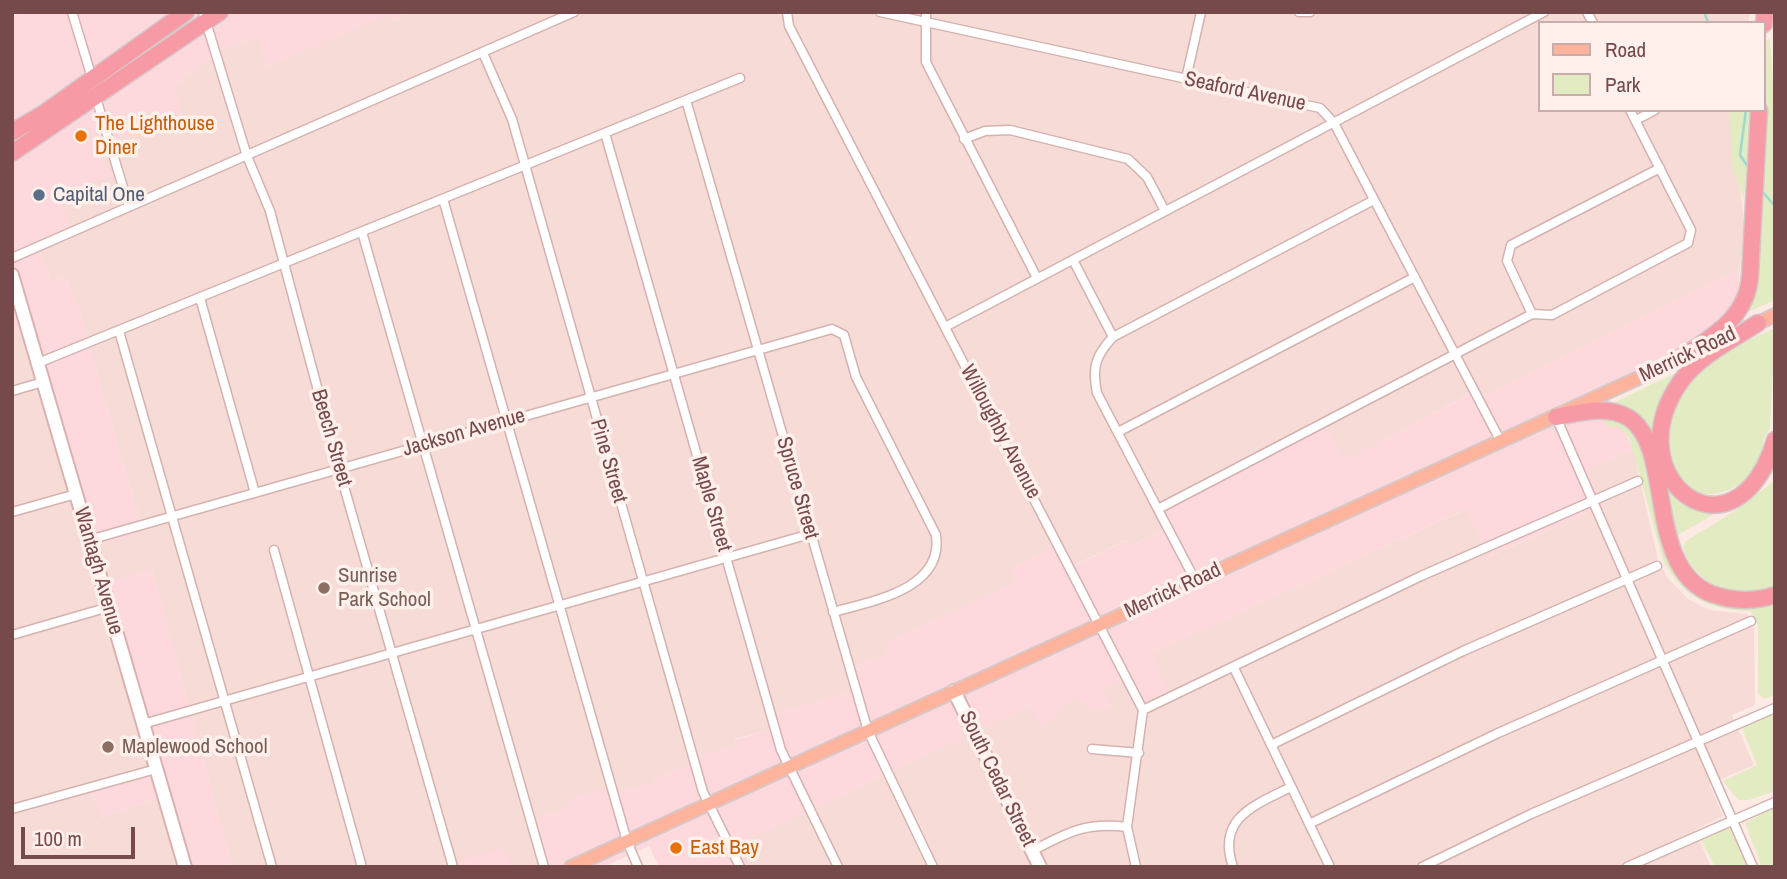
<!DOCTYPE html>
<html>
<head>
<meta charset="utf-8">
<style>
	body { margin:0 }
	#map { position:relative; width:1787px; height:879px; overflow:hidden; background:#fdeae5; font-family:"Archivo Narrow",sans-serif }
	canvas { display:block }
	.frame { position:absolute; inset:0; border:14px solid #76494b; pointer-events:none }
	.legend { position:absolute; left:1538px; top:21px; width:228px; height:91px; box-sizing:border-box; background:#fff0ec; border:2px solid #c8adac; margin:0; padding:9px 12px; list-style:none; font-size:21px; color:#76494b }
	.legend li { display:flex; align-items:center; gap:14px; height:35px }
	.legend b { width:35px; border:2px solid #c8adac }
	.scale { position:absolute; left:21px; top:827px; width:114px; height:32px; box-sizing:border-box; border:4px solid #76494b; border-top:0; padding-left:9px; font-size:21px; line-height:24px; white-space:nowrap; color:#76494b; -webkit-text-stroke:5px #fff0ec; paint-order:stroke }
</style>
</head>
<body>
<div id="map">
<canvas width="1787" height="879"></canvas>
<div class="frame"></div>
<ul class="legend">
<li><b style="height:9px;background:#fdb39c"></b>Road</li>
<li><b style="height:19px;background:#e3ebc3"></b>Park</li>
</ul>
<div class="scale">100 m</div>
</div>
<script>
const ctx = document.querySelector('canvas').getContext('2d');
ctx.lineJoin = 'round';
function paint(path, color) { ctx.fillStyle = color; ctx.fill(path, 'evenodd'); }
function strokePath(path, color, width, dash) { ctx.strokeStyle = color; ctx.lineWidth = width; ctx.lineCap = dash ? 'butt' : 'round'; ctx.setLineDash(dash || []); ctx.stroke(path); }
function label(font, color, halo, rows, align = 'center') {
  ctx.font = font + ' "Archivo Narrow",sans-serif'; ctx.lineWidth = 7; ctx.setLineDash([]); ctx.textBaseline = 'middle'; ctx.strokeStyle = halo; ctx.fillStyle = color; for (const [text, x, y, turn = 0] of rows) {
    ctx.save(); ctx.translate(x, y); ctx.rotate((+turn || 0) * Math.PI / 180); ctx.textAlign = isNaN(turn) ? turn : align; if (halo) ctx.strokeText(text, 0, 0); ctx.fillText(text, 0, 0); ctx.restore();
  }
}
const residential = new Path2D(`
	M412,12h1338l-2,11h-208v87h195l-2,19 11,93 -4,47 -258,128 -5,-7 -133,71 -18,-35 -162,84 9,16 -43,21 -4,-7 -51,25 -12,-22 -53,28 5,12 -130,60 3,11 -36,12 7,24 -83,24 3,13 -44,12 1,8 -38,10 1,5 -45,17 1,4 -37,10 -2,-7 -47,14 2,8 -34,10 13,47 -5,2h-31l-13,-18 -49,18h-220l-80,-298 -1,205 -60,18 10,26 57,-20 20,69h-166v-536l11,-3 63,220 57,-16 -65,-225 -13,-30 -13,5 -15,-38 22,-51 41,-49 83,-25 -10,-32 49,-38 37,-11 8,29 122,-54 4,8z
	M1633,449l25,111 9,17 21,22 21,11 39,4 6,15 1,76 -23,10 22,50 -45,19 14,32 -28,14 16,37h-967l-10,-21 296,-140 45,-10 36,10 -9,-18 28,-13 38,15 -17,-37 316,-144 21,48 115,-51 -17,-37z`);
const commercial = new Path2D(`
	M20,12h392l-20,9 -3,-7 -122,53 -8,-29 -37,11 -49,38 10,32 -82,25 10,33 -52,16 12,36 -34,16 15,37 13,-5 13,30 65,226 -48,13 -61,-221 -22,6v-313z
	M1740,269l-3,35 14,29 -142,64 24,52 -46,20 16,37 -116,51 -21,-48 -314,144 17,37 -26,12 -13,-27 -27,13 8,18 -16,7 -20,-17 -33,34 -13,-23 -295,139 10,21h-85l-10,-21 -45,21h-58l4,-3 -13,-46 34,-10 -3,-9 48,-14 2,8 37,-10 -1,-4 45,-17 -1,-5 38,-10 -1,-7 44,-13 -3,-13 82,-24 -6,-24 36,-12 -4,-11 131,-60 -6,-13 54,-28 13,23 51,-25 4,7 41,-21 -9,-17 163,-83 19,34 133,-70 4,7z
	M152,569l80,298h-54l-20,-69 -58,20 -9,-27 60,-17 -54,-189z
	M502,848l12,19h-62l8,-6z`);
const green = new Path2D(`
	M1770,39l5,73v188l-34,15 23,-205 3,-70z
	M1729,110h22l-7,90 -12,-34z
	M1775,328l-5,100 -7,12c3,15 -4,28 -15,37 -30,28 -72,22 -81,-22 -5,-27 9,-63 27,-84 11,-13 63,-34 81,-43z
	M1684,369l-30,71 -23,-27 -18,-10z
	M1607,415l31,16 52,152 85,16v96l-11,4 -6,-5v-68l-7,-15c-41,0 -69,-14 -88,-51l-34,-123 -11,-11 -8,2 -8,-11z
	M1775,457v14l-21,20 -76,44 -6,-21 -6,-5 -2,-35 5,10 60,20z
	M1775,480v110c-38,12 -80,-4 -92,-42l3,-7 52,-32z
	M1775,712v79l-26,9h-11l-15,-19 34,-16 -14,-34 2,-6z
	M1775,807v60h-13l-17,-44z
	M1731,827l18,40h-34l-15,-29z`);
const stream = new Path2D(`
	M1704,12l4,10
	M1746,110l-6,45 10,15
	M1761,190l13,15`);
const street = new Path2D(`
	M72,12l20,66
	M203,12l44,144 23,55 69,258 114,398
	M787,12l2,14 354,684 -16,117 9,40
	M880,12l440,96 14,15 167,319
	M926,12v50l111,216
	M1299,12h11
	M1587,12l6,11
	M483,53l29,66 191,673 37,75
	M1186,79l15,-67
	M96,98l33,109
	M686,100l182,631 65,136
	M1636,120l19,-10
	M605,133l176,617 57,117
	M964,139l21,-8 25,-1 118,29 19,18 18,34
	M443,199l184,642 11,26
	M362,232l182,635
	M12,258l562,-246
	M1073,260l40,77
	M200,298l55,195
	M1532,314l-25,-53 4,-16 149,-77
	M945,327l599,-315
	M119,331l153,536
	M38,363l702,-285
	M12,391l31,-9
	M1556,417l197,450
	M1118,432l297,-155
	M1158,509l374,-195 20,1 136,-72 3,-13 -61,-120
	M12,512l64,-18
	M89,540l743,-211 12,6 12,42 80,158c8,54 -63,66 -103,77
	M274,550l88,317
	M1195,580l-98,-187c-5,-25 -2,-37 16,-56l261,-137
	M12,635l97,-28
	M1234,668l96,199
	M1143,710l278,-134 217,-95
	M143,724l667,-190
	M1271,745l192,-94 194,-85
	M1092,749l47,4
	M12,809l144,-40
	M1309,824l187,-90 255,-113
	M1032,851c36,-19 54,-29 95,-24
	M1233,867c-17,-49 22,-62 58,-80
	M1422,867l109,-53 244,-106
	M1627,867l148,-65`);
const secondary = new Path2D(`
	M12,275l173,592
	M954,691l86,176`);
const primary = new Path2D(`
	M1750,327l25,-12
	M571,867l1111,-509`);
const highway = new Path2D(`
	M1764,24l1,-12
	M12,132l31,-18 143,-102
	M12,153l208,-141
	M1758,323c-26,17 -59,33 -77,58 -69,97 54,190 94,59
	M1676,361c33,-23 71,-41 74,-85l9,-166
	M1556,417c23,-4 51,-13 73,1 46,30 15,150 83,176 20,7 42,8 63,1`);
const markers = [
	[81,136,7,"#e8710a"],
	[39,195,7,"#5c6f8a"],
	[324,588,7,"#8d6e63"],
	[108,747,7,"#8d6e63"],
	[676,848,7,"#e8710a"]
];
const streetNames = [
	["Seaford Avenue",1245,92,12],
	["Merrick Road",1688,355,-25],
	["Willoughby Avenue",1000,432,62],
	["Jackson Avenue",464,433,-16],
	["Beech Street",331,438,74],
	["Pine Street",608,461,74],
	["Spruce Street",797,488,74],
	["Maple Street",711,504,74],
	["Wantagh Avenue",98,571,74],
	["Merrick Road",1173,591,-25],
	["South Cedar Street",997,779,64]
];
const foodNames = [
	["The Lighthouse",95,124],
	["Diner",95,148],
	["East Bay",690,848]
];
const serviceNames = [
	["Capital One",53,195]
];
const educationNames = [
	["Sunrise",338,576],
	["Park School",338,600],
	["Maplewood School",122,747]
];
paint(residential, '#f7dbd6');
paint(commercial, '#fdd8dc');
paint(green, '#e3ebc3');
strokePath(stream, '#9fd9cb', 2.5);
strokePath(street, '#d4b2b0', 11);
strokePath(secondary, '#d9b2b0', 16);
strokePath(primary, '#d6c8c9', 16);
strokePath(highway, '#d6c8c9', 19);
strokePath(street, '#fff', 8);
strokePath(secondary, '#fff', 12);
strokePath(primary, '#fdb39c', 12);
strokePath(highway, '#f89aa6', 16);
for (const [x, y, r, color] of markers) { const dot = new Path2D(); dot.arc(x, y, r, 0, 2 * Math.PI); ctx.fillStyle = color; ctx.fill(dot); strokePath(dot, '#fff0ec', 2.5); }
label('21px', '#76494b', '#fff0ec', streetNames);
label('21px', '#c56008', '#fff0ec', foodNames, 'left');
label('21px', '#4e5e75', '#fff0ec', serviceNames, 'left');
label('21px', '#785e54', '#fff0ec', educationNames, 'left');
</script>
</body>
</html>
